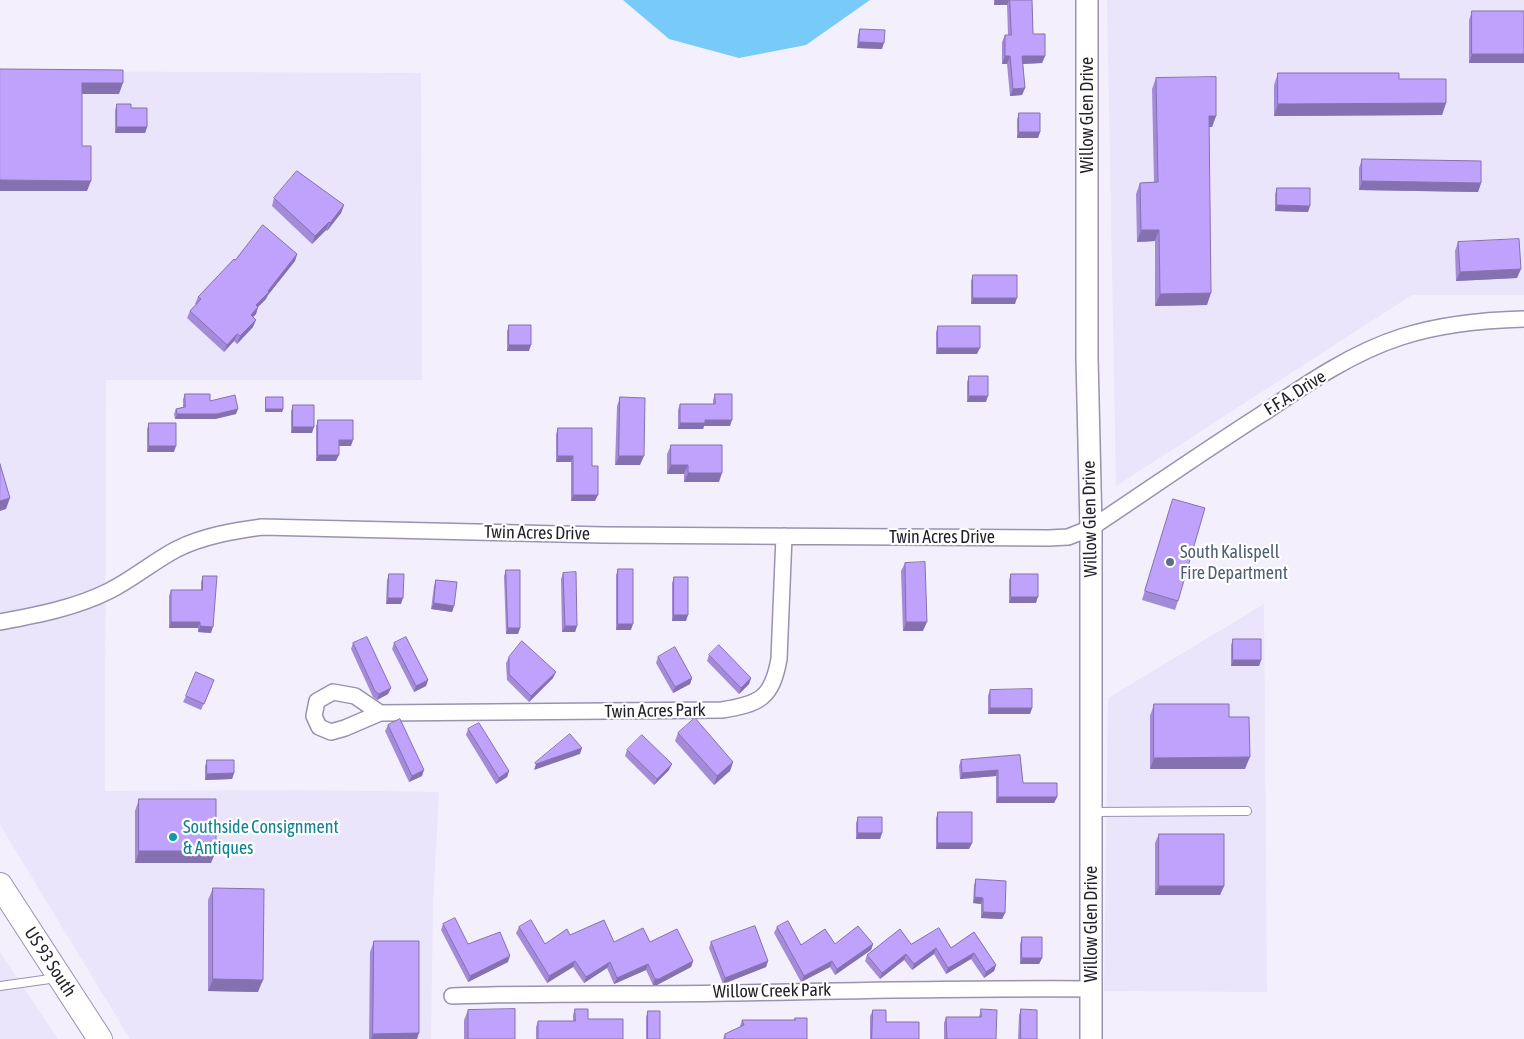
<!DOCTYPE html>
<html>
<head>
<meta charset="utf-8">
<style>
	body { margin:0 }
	canvas { display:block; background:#f3effc }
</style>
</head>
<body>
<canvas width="1524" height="1039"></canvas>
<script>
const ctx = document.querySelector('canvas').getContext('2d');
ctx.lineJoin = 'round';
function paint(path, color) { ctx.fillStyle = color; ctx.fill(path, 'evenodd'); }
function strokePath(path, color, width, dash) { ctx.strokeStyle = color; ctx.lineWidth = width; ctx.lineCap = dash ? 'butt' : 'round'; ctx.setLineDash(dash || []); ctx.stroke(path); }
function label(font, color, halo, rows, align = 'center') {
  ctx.font = font + ' "Asap Condensed",sans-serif'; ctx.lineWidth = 4.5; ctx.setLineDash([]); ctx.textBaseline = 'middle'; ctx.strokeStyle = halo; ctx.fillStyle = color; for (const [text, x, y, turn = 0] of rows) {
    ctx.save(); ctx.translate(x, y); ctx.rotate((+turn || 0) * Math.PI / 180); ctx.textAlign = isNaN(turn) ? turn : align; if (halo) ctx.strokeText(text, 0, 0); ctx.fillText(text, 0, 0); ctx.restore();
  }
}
const built = new Path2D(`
	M1107,0h417v295h-112l-296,191z
	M0,71l421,2 1,307h-316l-1,411 196,-1 138,2 -6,113 -2,134h-301l-130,-214z
	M1264,604l3,388 -163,-1 4,-293z
	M0,952l58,87h-58z`);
const water = new Path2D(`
	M623,0h247l-64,45 -67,13 -70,-19z`);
const service = new Path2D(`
	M1093,812l154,-1
	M0,986l57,-8`);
const minor = new Path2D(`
	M0,622c37,-7 75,-14 109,-31 24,-12 45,-30 68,-42 26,-13 56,-18 85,-22l341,8 446,3 19,-1 23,-9c57,-38 113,-77 171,-114 43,-29 89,-61 139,-77 40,-13 81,-17 123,-18
	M380,713l-35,15 -14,4 -12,-5 -5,-11 3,-15 16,-9 22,4 25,17 342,-3c38,-6 50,-12 57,-51l5,-123
	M452,996c92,-3 184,-1 276,-3 121,-2 242,-5 363,-4`);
const secondary = new Path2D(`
	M1087,0v358l4,170v511`);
const primary = new Path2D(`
	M0,885l100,154`);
const wall = new Path2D(`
	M994,0h38l1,34 12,22 -3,7 -19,1 2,24 -3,7 -12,1 -3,-32h-5v-22l3,-7h3l-1,-30h-13z
	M1472,11h52v52h-55v-43z
	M860,29l22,20 -25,-1 1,-13z
	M1278,73l121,6 47,24 -4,12 -168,1v-31z
	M1156,78l60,38 -4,11h-3l-2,178 -52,1v-65l-18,1 -1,-48 4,-11 14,-1 -2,-93z
	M117,104l14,4 16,19 -2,6h-30v-23z
	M1019,113l21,19 -2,6h-21v-19z
	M1362,159l119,24 -3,9 -119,-2v-22z
	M1277,188l31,24 -33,-1v-17z
	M274,198l70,7 -3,8 -14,18 -1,-1 -14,14 -40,-38z
	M1458,242l59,36 -61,3 -1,-30z
	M297,254l-2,7 -27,34 -2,4 -8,8 -2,7 -3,3v10l-16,17 -3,-3 -10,11 -37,-34 3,-7 6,-6 -1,-1 3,-7 37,-37z
	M973,275l42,29h-44v-23z
	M509,325l20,26h-22v-20z
	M938,326l39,28h-41v-22z
	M969,376l17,26h-19v-20z
	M185,394l25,7 26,13 -21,5h-40l-1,-5 2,-5 7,-2v-8z
	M715,394l15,32h-26l-1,3h-25v-19l2,-6h33v-4z
	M266,397l17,12 -1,3h-17v-12z
	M620,397l20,68h-25l2,-59z
	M293,405l19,28h-21v-22z
	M318,420l33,26h-12l-3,15h-20v-35z
	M149,423l25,29h-27v-23z
	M558,428l34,38 3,35h-24v-39h-15v-28z
	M671,445l48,37h-35v-8h-17v-20z
	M1173,499l5,102 -3,9 -33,-10z
	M905,563l18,68h-20l-2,-60z
	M618,569l13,61h-15v-55z
	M506,570l14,58 -2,6h-12l-2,-58z
	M563,573l14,53 -2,6h-13l-1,-53z
	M389,574l12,30h-15l1,-24z
	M1011,574l25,29h-27v-23z
	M203,576l8,57 -13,-1v-4h-29v-32l2,-6h30v-8z
	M674,577l12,44h-14v-38z
	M436,580l18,26 -2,6 -21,-3 3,-23z
	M1233,639l28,21 -2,6h-28v-21z
	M353,643l38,45 -3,6 -11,6 -4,-3 -22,-48z
	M394,643l34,37 -2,6 -12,6 -22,-43z
	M709,655l42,23 -2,6 -10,10 -32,-33z
	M509,657l44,21 -24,24 -22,-22 -1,-17z
	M658,657l34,21 -2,6 -17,9 -17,-30z
	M212,686l-11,24 -18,-8 3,-6z
	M990,690l42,18 -2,6h-42v-18z
	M1154,704l91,65h-95v-53z
	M388,725l34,51 -13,6 -24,-51z
	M468,729l41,42 -2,6 -11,7 -30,-49z
	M678,733l55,29 -3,9 -16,14 -39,-44z
	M627,750l42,20 -15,15 -29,-29z
	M1020,755l3,28 34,14 -3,6h-58v-27l-36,3 -1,-13 2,-6z
	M207,760l27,13 -2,6 -27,1v-14z
	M139,799l72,64h-76v-52z
	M938,812l34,31 -3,6h-33v-31z
	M858,817l24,16 -2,6h-24v-16z
	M1159,834l65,52 -4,9h-65v-52z
	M976,879l29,34 -3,6 -21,-1v-14l-8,-1 1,-18z
	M213,888l45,104 -50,-1v-91z
	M443,924l25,20 40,18 -40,20 -27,-52z
	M519,927l26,17 25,-9 44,7h36l43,19 -2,6 -34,18h-4l-7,-15 -32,14 -7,-16 -23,15 -11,-16 -26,16 -31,-50z
	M777,927l24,18 34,-1h38l-2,6 -36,25 -5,-8 -29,15 -27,-49z
	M974,932l22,33 -2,6 -10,7 -13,-19 -25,15 -12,-20 -22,16 -8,-10 -24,19 -15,-18 2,-6 44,-11 40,4z
	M1022,937l20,21 -3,6h-19v-20z
	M374,941l43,98h-48l1,-87z
	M711,942l57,19 -2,6 -43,17 -14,-36z
	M575,1009l13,10 35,20h-87v-12l2,-6h35v-6z
	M981,1009l15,30h-52v-16l2,-6h33z
	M1021,1009l16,30h-19l1,-24z
	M468,1010l47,29h-51v-19z
	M873,1010l13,12 33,17h-49v-23z
	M648,1011l12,28h-14v-22z
	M795,1018l12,21h-84l2,-5 15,-7v-1l2,-6h52z`);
const shadedWall = new Path2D(`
	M995,0h14l-2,5h-13z
	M859,42l25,1 -2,6 -25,-1z
	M1472,54h52v9h-55z
	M1005,56h5l-3,8h-5z
	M1022,56h23l-3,7 -22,1z
	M82,83h41l-4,11h-41z
	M1025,88l-3,7 -12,1 3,-7z
	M1446,103l-4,12 -168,1 4,-12z
	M1209,116h7l-4,11h-7z
	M117,127h30l-2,6h-30z
	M1019,132h21l-2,6h-21z
	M0,180l91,1 -4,10h-87z
	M1362,181l119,2 -3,9 -119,-2z
	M344,205l-3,8 -14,18 3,-8z
	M1277,205l33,1 -2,6 -33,-1z
	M329,222l-3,8 -14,14 3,-8z
	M1141,230h18l-4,11 -18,1z
	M297,254l-2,7 -27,34 -2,4 -8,8 -2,7 -8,8 3,-7 5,-10z
	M1521,269l-4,9 -61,3 4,-9z
	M1211,293l-4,12 -52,1 5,-12z
	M973,298h44l-2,6h-44z
	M256,320l-3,7 -16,17 3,-8z
	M237,334l-3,7 -10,11 3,-7z
	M509,345h22l-2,6h-22z
	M938,348h42l-3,6h-41z
	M969,396h19l-2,6h-19z
	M238,409l-2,5 -21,5h-40l2,-5z
	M266,409h17l-1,3h-17z
	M705,420h27l-2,6h-26l-1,3h-25l2,-6z
	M293,427h21l-2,6h-21z
	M339,440h14l-2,6h-14z
	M149,446h27l-2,6h-27z
	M318,455h21l-3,6h-20z
	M558,456h15l-2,6h-15z
	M619,456h25l-4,9h-25z
	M671,465h17l-4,9h-17z
	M688,473h34l-3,9h-35z
	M573,495h25l-3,6h-24z
	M10,498l-4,11 -6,2v-10z
	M1011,597h27l-2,6h-27z
	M388,598h15l-2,6h-15z
	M434,603l20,3 -2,6 -21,-3z
	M674,615h14l-2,6h-14z
	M171,622h29l-2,6h-29z
	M906,622h21l-4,9h-20z
	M618,624h15l-2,6h-15z
	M200,626l13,1 -2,6 -13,-1z
	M565,626h12l-2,6h-13z
	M508,628h12l-2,6h-12z
	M1233,660h28l-2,6h-28z
	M556,672l-3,6 -24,24 2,-6z
	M692,678l-2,6 -17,9 2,-6z
	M751,678l-2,6 -10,10 2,-6z
	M428,680l-2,6 -12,6 2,-6z
	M391,688l-3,6 -11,6 2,-6z
	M990,708h42l-2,6h-42z
	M582,748l-2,6 -46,16 2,-6z
	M1250,757l-5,12h-95l4,-11z
	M733,762l-3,9 -16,14 3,-9z
	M672,764l-3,6 -15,15 3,-6z
	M424,770l-2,6 -13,6 3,-6z
	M998,770l-2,6 -36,3 2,-6z
	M509,771l-2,6 -11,7 3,-6z
	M234,773l-2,6 -27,1 2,-6z
	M998,797h59l-3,6h-58z
	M858,833h24l-2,6h-24z
	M938,843h34l-3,6h-33z
	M139,851h77l-5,12h-76z
	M1159,886h65l-4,9h-65z
	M975,897l8,1 -2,6 -8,-1z
	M983,912l22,1 -3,6 -21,-1z
	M873,944l-2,6 -36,25 2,-6z
	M936,948l-2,6 -22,16 2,-6z
	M974,953l-3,6 -25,15 2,-6z
	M906,954l-2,6 -24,19 2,-6z
	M510,956l-2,6 -40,20 2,-6z
	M1022,958h20l-3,6h-19z
	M575,961l-2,6 -26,16 2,-7z
	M693,961l-2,6 -34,18h-4l2,-6z
	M768,961l-2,6 -43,17 2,-6z
	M832,961l-2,6 -29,15 3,-6z
	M610,962l-3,6 -23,15 2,-6z
	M648,964l-2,6 -32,14 3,-6z
	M996,965l-2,6 -10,7 2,-6z
	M213,979l50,1 -5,12 -50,-1z
	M419,1033l-2,6h-46l2,-5z`);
const building = new Path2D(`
	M1010,0h22l1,34h12v22h-23l3,32 -12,1 -3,-33h-5v-21h6z
	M1472,11h52v43h-52z
	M860,29l25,1 -1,13 -25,-1z
	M0,69l123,1v13h-41v63h9v35l-91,-1z
	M1278,73h121v6h47v24l-168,1z
	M1216,77v39h-7l2,177 -51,1 -1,-64h-18l-1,-47 18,-1 -2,-104z
	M117,104h14v4h16v19h-30z
	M1019,113h21v19h-21z
	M1362,159l119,2v22l-119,-2z
	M297,171l47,34 -14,18 -1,-1 -14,14 -41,-38z
	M1277,188h33v18l-33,-1z
	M263,225l34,29 -29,37 1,1 -13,13 2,2 -7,8 5,5 -16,16 -3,-2 -10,11 -37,-34 11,-12 -3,-2 36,-38 1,1z
	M1519,239l2,30 -61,3 -2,-30z
	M973,275h44v23h-44z
	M509,325h22v20h-22z
	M938,326h42v22h-42z
	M969,376h19v20h-19z
	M185,394h25v7l25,-6 3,14 -21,5h-40l-1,-5 9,-2z
	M715,394h17v26h-27v3h-25v-19h35z
	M266,397h17v12h-17z
	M620,397l25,1 -1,58h-25z
	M293,405h21v22h-21z
	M318,420h35v20h-14v15h-21z
	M149,423h27v23h-27z
	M558,428h34v38h6v29h-25v-39h-15z
	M671,445h51v28h-34v-8h-17z
	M0,464l10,34 -10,3z
	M1173,499l32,9 -27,93 -33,-10z
	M925,562l2,60h-21l-1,-59z
	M618,569h15v55h-15z
	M506,570h14v58h-12z
	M576,572l1,54h-12l-2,-53z
	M389,574h15l-1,24h-15z
	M1011,574h27v23h-27z
	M203,576h14l-4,51 -13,-1v-4h-29v-32h31z
	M674,577h14v38h-14z
	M436,580l21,2 -3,24 -20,-3z
	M367,637l24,51 -12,6 -4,-3 -22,-48z
	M406,637l22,43 -12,6 -22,-43z
	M1233,639h28v21h-28z
	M522,641l34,31 -25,24 -22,-22v-17z
	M719,645l32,33 -10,10 -32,-33z
	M675,647l17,31 -17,9 -17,-30z
	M196,672l18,8 -10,24 -18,-8z
	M1032,689v19h-42v-18z
	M1154,704h75v13h20l1,40 -96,1z
	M695,718l38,44 -16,14 -39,-43z
	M400,719l24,51 -12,6 -24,-51z
	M479,723l30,48 -10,7 -31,-49z
	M570,734l12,14 -46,16 -1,-1z
	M642,735l30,29 -15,15 -30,-29z
	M1020,755l3,28h34v14h-59v-27l-36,3 -1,-13z
	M207,760h27v13l-27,1z
	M139,799h77v52h-77z
	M938,812h34v31h-34z
	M858,817h24v16h-24z
	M1159,834h65v52h-65z
	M976,879l30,2 -1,32 -22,-1v-14l-8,-1z
	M213,888l51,1 -1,91 -50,-1z
	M455,918l13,26 32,-12 10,24 -40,20 -27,-52z
	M531,920l14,24 22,-15 3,6 34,-15 10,22 29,-14 7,14 27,-13 16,32 -34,18h-4l-7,-15 -31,14 -7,-16 -24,15 -11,-16 -26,15 -30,-49z
	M788,921l13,24 24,-16 10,15 23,-18 15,18 -36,25 -5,-8 -28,15 -27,-49z
	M755,926l13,35 -43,17 -14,-36z
	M939,928l12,20 23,-16 22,33 -10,7 -12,-19 -26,15 -12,-20 -22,16 -8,-10 -24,19 -15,-18 33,-26 11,15z
	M1022,937h20v21h-20z
	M374,941h45v92l-46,1z
	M515,1009v30h-47v-29z
	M575,1009h13v10h35v20h-85v-18h37z
	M981,1009l16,1 -1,29h-49l-1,-22h35z
	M1021,1009l16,1v29h-16z
	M873,1010h13v12h33v17h-47z
	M648,1011h12v28h-12z
	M795,1018h12v21h-82v-5l19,-9 -2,-5h53z`);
const markers = [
	[1170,562,5,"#5c6f8a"],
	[173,837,5,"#0f9aa8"]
];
const streetNames = [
	["Willow Glen Drive",1087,115,-90],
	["F.F.A. Drive",1295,393,-32],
	["Willow Glen Drive",1090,519,-91],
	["Twin Acres Drive",537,533,1],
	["Twin Acres Drive",942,537],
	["Twin Acres Park",655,711,-1],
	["Willow Glen Drive",1091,924,-90],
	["US 93 South",50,962,57],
	["Willow Creek Park",772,991,-1]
];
const serviceNames = [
	["South Kalispell",1180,552],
	["Fire Department",1180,573]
];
const cultureNames = [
	["Southside Consignment",183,827],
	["& Antiques",183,848]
];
paint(built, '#ebe5fb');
paint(water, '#78cbf8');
strokePath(service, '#9a92ae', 10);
strokePath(minor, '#9a92ae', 18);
strokePath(secondary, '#9a92ae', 24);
strokePath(primary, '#9a92ae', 26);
strokePath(service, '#fff', 8);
strokePath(minor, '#fff', 15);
strokePath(secondary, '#fff', 21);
strokePath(primary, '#fff', 24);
paint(wall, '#a48bd9');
paint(shadedWall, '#8671b0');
paint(building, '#bfa2fc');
strokePath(building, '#8671b0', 1);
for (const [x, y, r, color] of markers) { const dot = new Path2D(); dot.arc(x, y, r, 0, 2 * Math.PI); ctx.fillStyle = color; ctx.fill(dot); strokePath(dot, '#fff', 2); }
label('18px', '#221f2a', '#fff', streetNames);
label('18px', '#4e5e75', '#fff', serviceNames, 'left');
label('18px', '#0d838f', '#fff', cultureNames, 'left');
</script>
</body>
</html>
